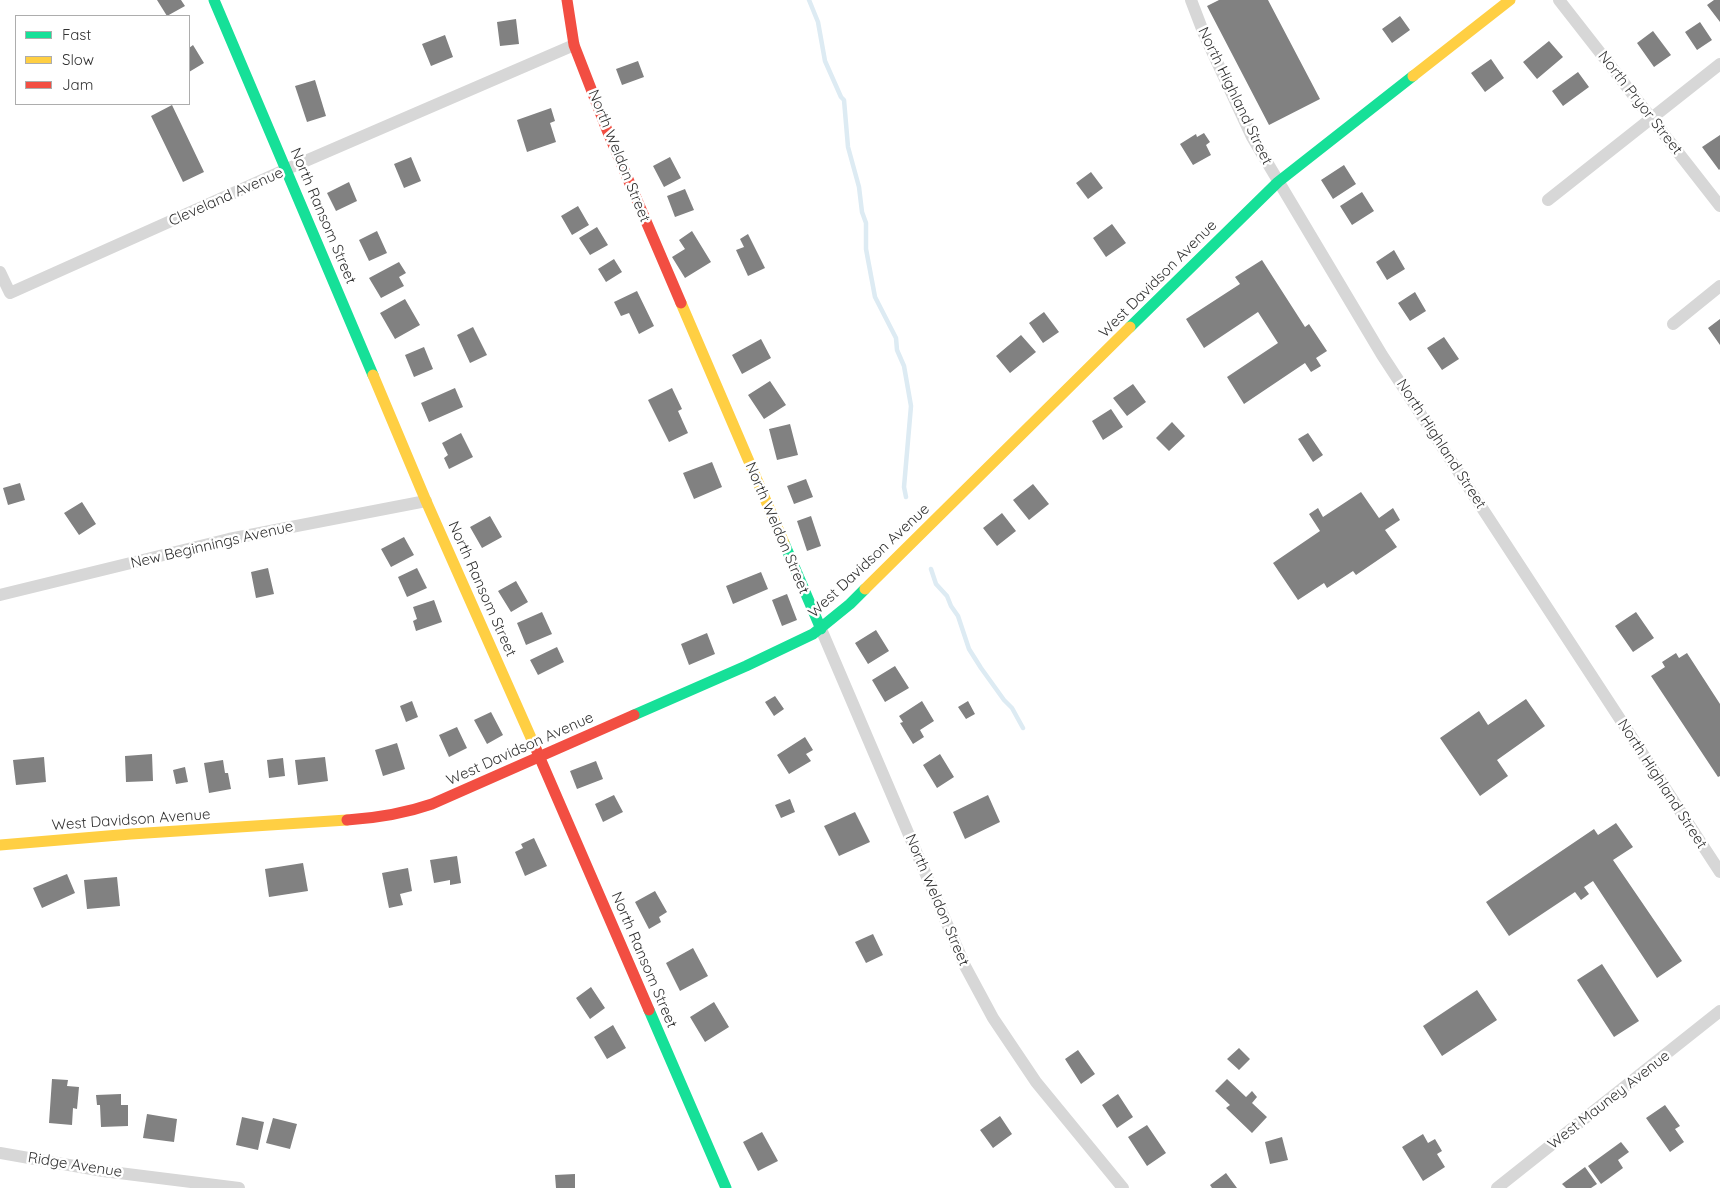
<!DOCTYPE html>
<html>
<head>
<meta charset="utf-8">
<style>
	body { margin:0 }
	#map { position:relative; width:1720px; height:1188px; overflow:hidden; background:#fff; font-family:Quicksand,sans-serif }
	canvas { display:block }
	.legend { position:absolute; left:15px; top:15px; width:175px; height:90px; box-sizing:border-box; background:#fff; border:1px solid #adadad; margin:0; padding:6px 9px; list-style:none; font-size:15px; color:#333 }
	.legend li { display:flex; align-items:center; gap:10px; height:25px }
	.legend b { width:25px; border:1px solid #adadad }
</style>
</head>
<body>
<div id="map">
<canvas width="1720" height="1188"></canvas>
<ul class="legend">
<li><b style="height:6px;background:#16e098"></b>Fast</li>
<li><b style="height:6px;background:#ffcf43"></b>Slow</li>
<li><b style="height:6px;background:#f24e42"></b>Jam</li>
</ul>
</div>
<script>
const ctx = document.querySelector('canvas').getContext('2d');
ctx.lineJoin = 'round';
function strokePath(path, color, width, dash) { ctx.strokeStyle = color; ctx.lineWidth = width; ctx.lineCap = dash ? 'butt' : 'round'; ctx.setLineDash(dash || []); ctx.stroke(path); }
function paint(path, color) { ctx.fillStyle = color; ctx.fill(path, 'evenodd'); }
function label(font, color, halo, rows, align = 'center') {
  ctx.font = font + ' Quicksand,sans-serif'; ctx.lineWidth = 5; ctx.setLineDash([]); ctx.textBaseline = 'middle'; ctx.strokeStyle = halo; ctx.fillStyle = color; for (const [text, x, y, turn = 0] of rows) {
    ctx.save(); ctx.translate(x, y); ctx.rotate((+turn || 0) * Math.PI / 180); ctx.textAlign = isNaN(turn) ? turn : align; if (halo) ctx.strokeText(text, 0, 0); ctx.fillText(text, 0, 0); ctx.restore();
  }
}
const stream = new Path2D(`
	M809,0l9,22 7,39 16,36 3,3 4,47 11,40 3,25 4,11v26l9,48 21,41 1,12 7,16 7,40 -7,81 2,10
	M931,569l5,15 11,12 4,10 7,10 11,33 12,19 23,32 8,8 11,20`);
const building = new Path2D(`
	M157,0h24l4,6 -18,10z
	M1219,0h49l52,99 -51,26 -62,-119z
	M1714,0h6v22l-13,-17z
	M1400,16l10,14 -18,13 -10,-14z
	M516,19l3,25 -19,2 -3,-24z
	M1700,22l12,18 -15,10 -12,-18z
	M1653,31l18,24 -17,12 -17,-24z
	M445,35l8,22 -22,9 -9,-22z
	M1549,41l14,16 -26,22 -14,-17z
	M193,45l11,18 -15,9v-24z
	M1491,59l13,19 -19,14 -14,-19z
	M638,61l6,16 -22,8 -6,-16z
	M1578,72l11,15 -26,19 -11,-15z
	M315,80l11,36 -19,6 -12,-36z
	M172,105l32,67 -21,10 -32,-66z
	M551,108l4,13 -5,2 6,19 -29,10 -10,-32z
	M1204,133l6,9 -4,3 5,10 -18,10 -13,-21 16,-10 1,3z
	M1720,135v34l-1,1 -17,-23z
	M411,157l10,24 -17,7 -10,-24z
	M670,157l11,21 -17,9 -11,-21z
	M1344,165l12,19 -23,15 -12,-19z
	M1091,172l12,16 -15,11 -12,-16z
	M349,182l8,19 -21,10 -9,-18z
	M685,189l9,21 -19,7 -8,-21z
	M1362,192l12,19 -22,14 -12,-19z
	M578,206l11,19 -17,10 -11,-19z
	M1112,224l14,19 -20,14 -13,-19z
	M597,227l11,18 -18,10 -11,-17z
	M377,231l10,22 -18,8 -10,-21z
	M692,231l19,31 -26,16 -13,-21 13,-8 -6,-9z
	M748,234l17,34 -17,8 -12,-26 8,-3 -4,-8z
	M1394,250l11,19 -18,11 -11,-18z
	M614,259l8,13 -16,10 -8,-13z
	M1262,260l43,67 4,-3 18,27 -11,7 5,8 -10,6 -6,-9 -61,41 -17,-27 51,-34 -20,-31 -54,36 -18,-29 54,-35 -5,-7z
	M399,262l7,11 -7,4 5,9 -23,12 -12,-20z
	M637,291l17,35 -15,8 -10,-21 -8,3 -7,-14z
	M1415,292l11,19 -16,10 -12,-18z
	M405,299l15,26 -25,14 -15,-26z
	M1044,312l15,20 -16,11 -14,-20z
	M1720,319v26l-12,-17z
	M473,327l14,28 -17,8 -13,-28z
	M1021,335l15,17 -26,21 -14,-17z
	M1444,337l15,22 -17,11 -15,-22z
	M761,339l10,19 -29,16 -10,-19z
	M424,347l9,22 -19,8 -9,-22z
	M770,381l16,24 -22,14 -16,-24z
	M1133,384l13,18 -19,14 -14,-18z
	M455,388l8,19 -34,15 -8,-19z
	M672,388l10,21 -4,2 10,22 -19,9 -21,-42z
	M1111,409l12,18 -20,13 -11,-19z
	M1172,422l13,14 -16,15 -13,-13z
	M790,424l8,31 -21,5 -8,-31z
	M461,433l12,24 -24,12 -5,-11 4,-3 -6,-12z
	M1308,433l15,22 -10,7 -15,-23z
	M712,462l10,25 -28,12 -11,-26z
	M806,479l7,18 -19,7 -7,-18z
	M20,483l5,17 -17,5 -5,-17z
	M1033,484l16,20 -20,16 -16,-20z
	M1361,492l18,26 14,-10 7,12 -15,10 12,17 -41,28 -3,-4 -26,17 -3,-5 -26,17 -25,-37 47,-32 -11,-17 9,-6 5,9z
	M82,502l14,22 -17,11 -15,-22z
	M1002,513l14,18 -19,15 -14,-18z
	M490,516l12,21 -20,11 -12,-21z
	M811,516l10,30 -14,5 -10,-30z
	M404,537l10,18 -23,12 -10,-18z
	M268,568l6,26 -18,4 -5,-26z
	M417,568l10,20 -20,9 -9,-20z
	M761,572l7,17 -35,15 -7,-18z
	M516,581l12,21 -17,10 -13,-21z
	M787,594l10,26 -15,6 -10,-26z
	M434,600l8,22 -26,9 -3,-10 4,-2 -4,-12z
	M542,612l10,22 -26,11 -9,-22z
	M1636,612l18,26 -21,14 -18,-26z
	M876,630l13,21 -21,13 -13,-21z
	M707,633l8,21 -26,11 -8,-21z
	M557,647l7,15 -26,13 -8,-15z
	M1676,653l3,5 8,-5 33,51v72l-2,1 -67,-101 14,-9 -3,-5z
	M895,666l14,22 -24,14 -13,-22z
	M775,696l9,13 -10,7 -9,-14z
	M1526,699l19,27 -48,34 11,16 -28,20 -40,-58 39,-27 9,14z
	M412,701l6,16 -12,5 -6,-16z
	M922,701l12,20 -14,9 4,7 -11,7 -13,-21 3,-1 -4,-6z
	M968,701l7,13 -9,5 -8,-12z
	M491,712l12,23 -16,9 -13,-24z
	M457,727l10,21 -18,9 -10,-22z
	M805,737l8,13 -7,4 5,7 -22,13 -12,-19z
	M397,743l8,26 -22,7 -8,-26z
	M152,754l1,27 -27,1 -1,-26z
	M940,754l14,23 -17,11 -14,-23z
	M44,757l2,25 -30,3 -3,-25z
	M325,757l3,24 -30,4 -3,-25z
	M283,758l2,18 -16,2 -2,-18z
	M223,760l2,13h3l3,16 -22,4 -5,-30z
	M596,761l7,18 -26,10 -7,-18z
	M185,767l3,15 -12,2 -3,-14z
	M614,795l9,17 -20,10 -8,-18z
	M988,795l12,27 -35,17 -12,-27z
	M790,799l5,13 -14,6 -6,-13z
	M855,812l15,30 -31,14 -15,-30z
	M1616,823l17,24 -20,13 69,101 -25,17 -64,-97 -9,6 5,7 -8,6 -6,-8 -66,44 -23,-34 108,-73 4,6z
	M534,838l13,28 -22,10 -10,-24 8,-4 -2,-4z
	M457,856l4,27 -11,2v-5l-16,3 -4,-23z
	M303,863l5,28 -39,6 -4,-28z
	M408,868l4,23 -12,3 3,11 -14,3 -7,-35z
	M67,874l8,19 -33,15 -9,-20z
	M117,877l3,29 -33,3 -3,-29z
	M655,891l12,21 -8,5 2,5 -12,7 -14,-27z
	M873,934l10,21 -17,8 -11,-21z
	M693,948l15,28 -28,15 -14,-28z
	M1602,964l37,57 -25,16 -37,-57z
	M591,987l14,21 -15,11 -14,-21z
	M1477,990l20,30 -55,36 -19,-30z
	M714,1002l15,25 -24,15 -15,-25z
	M613,1025l13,23 -19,11 -13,-22z
	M1239,1048l11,11 -11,11 -12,-11z
	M1078,1050l17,24 -14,10 -16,-25z
	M52,1079l16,1 -1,6 12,1 -2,22 -4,-1 -1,17 -23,-2z
	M1227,1079l19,18 6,-6 5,6 -5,6 15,14 -15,16 -26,-25 4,-3 -15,-14z
	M121,1094v11h7v21l-27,1 -1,-22h-3l-1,-10z
	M1118,1094l15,23 -16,11 -15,-23z
	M1665,1105l15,21 -5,3 9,13 -14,10 -24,-34z
	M147,1114l30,5 -3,23 -31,-4z
	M1000,1116l12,18 -19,14 -13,-18z
	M242,1117l22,5 -6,28 -22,-5z
	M273,1118l24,6 -7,25 -24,-6z
	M1147,1125l19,28 -19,13 -19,-29z
	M762,1132l16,29 -20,10 -15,-29z
	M1423,1134l5,9 7,-4 7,12 -5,3 8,13 -22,14 -21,-34z
	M1282,1137l6,23 -18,4 -5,-22z
	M1621,1142l8,10 -11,8 5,8 -22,16 -13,-18z
	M1585,1167l12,17 -6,4h-25l-4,-4z
	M1226,1173l11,15h-25l-2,-3z
	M575,1174v14h-19l-1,-13z`);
const street = new Path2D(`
	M1191,0l13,34 48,103 130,218 338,517
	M1559,0l161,206
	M1548,200l172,-136
	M0,272l10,21 277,-124 287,-124
	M1673,324l47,-38
	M0,595l229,-56 197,-38
	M821,629l144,337 28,52 43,64 87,106
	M0,1153l103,18 136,17
	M1497,1188l223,-177`);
const fast = new Path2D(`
	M214,0l159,375
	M1130,327l148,-145 135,-106
	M784,543l37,86
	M634,715l112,-49 67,-32 37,-30 15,-15
	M649,1010l77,178`);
const slow = new Path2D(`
	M1413,76l97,-76
	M681,303l103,240
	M373,375l53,126 110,248
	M865,589l265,-262
	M0,845l131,-11 216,-14`);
const jam = new Path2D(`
	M567,0l7,45 33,85 74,173
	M536,749l113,261
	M347,820c31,-2 56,-6 85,-16l202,-89`);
const streetNames = [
	["North Highland Street",1235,96,64],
	["North Pryor Street",1640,103,52],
	["North Weldon Street",619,156,68],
	["Cleveland Avenue",226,197,-24],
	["North Ransom Street",323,216,67],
	["West Davidson Avenue",1158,279,-45],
	["North Highland Street",1441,444,57],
	["North Weldon Street",777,528,67],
	["New Beginnings Avenue",212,545,-13],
	["West Davidson Avenue",869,561,-43],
	["North Ransom Street",482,589,66],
	["West Davidson Avenue",520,749,-24],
	["North Highland Street",1662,784,57],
	["West Davidson Avenue",131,820,-4],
	["North Weldon Street",937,900,67],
	["North Ransom Street",644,960,67],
	["West Mauney Avenue",1609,1100,-38],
	["Ridge Avenue",75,1165,9]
];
strokePath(stream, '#ddebf3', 4.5);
paint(building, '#818181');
strokePath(street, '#d7d7d7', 12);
strokePath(fast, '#16e098', 11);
strokePath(slow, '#ffcf43', 11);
strokePath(jam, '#f24e42', 11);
label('15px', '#333', '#fff', streetNames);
</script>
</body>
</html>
